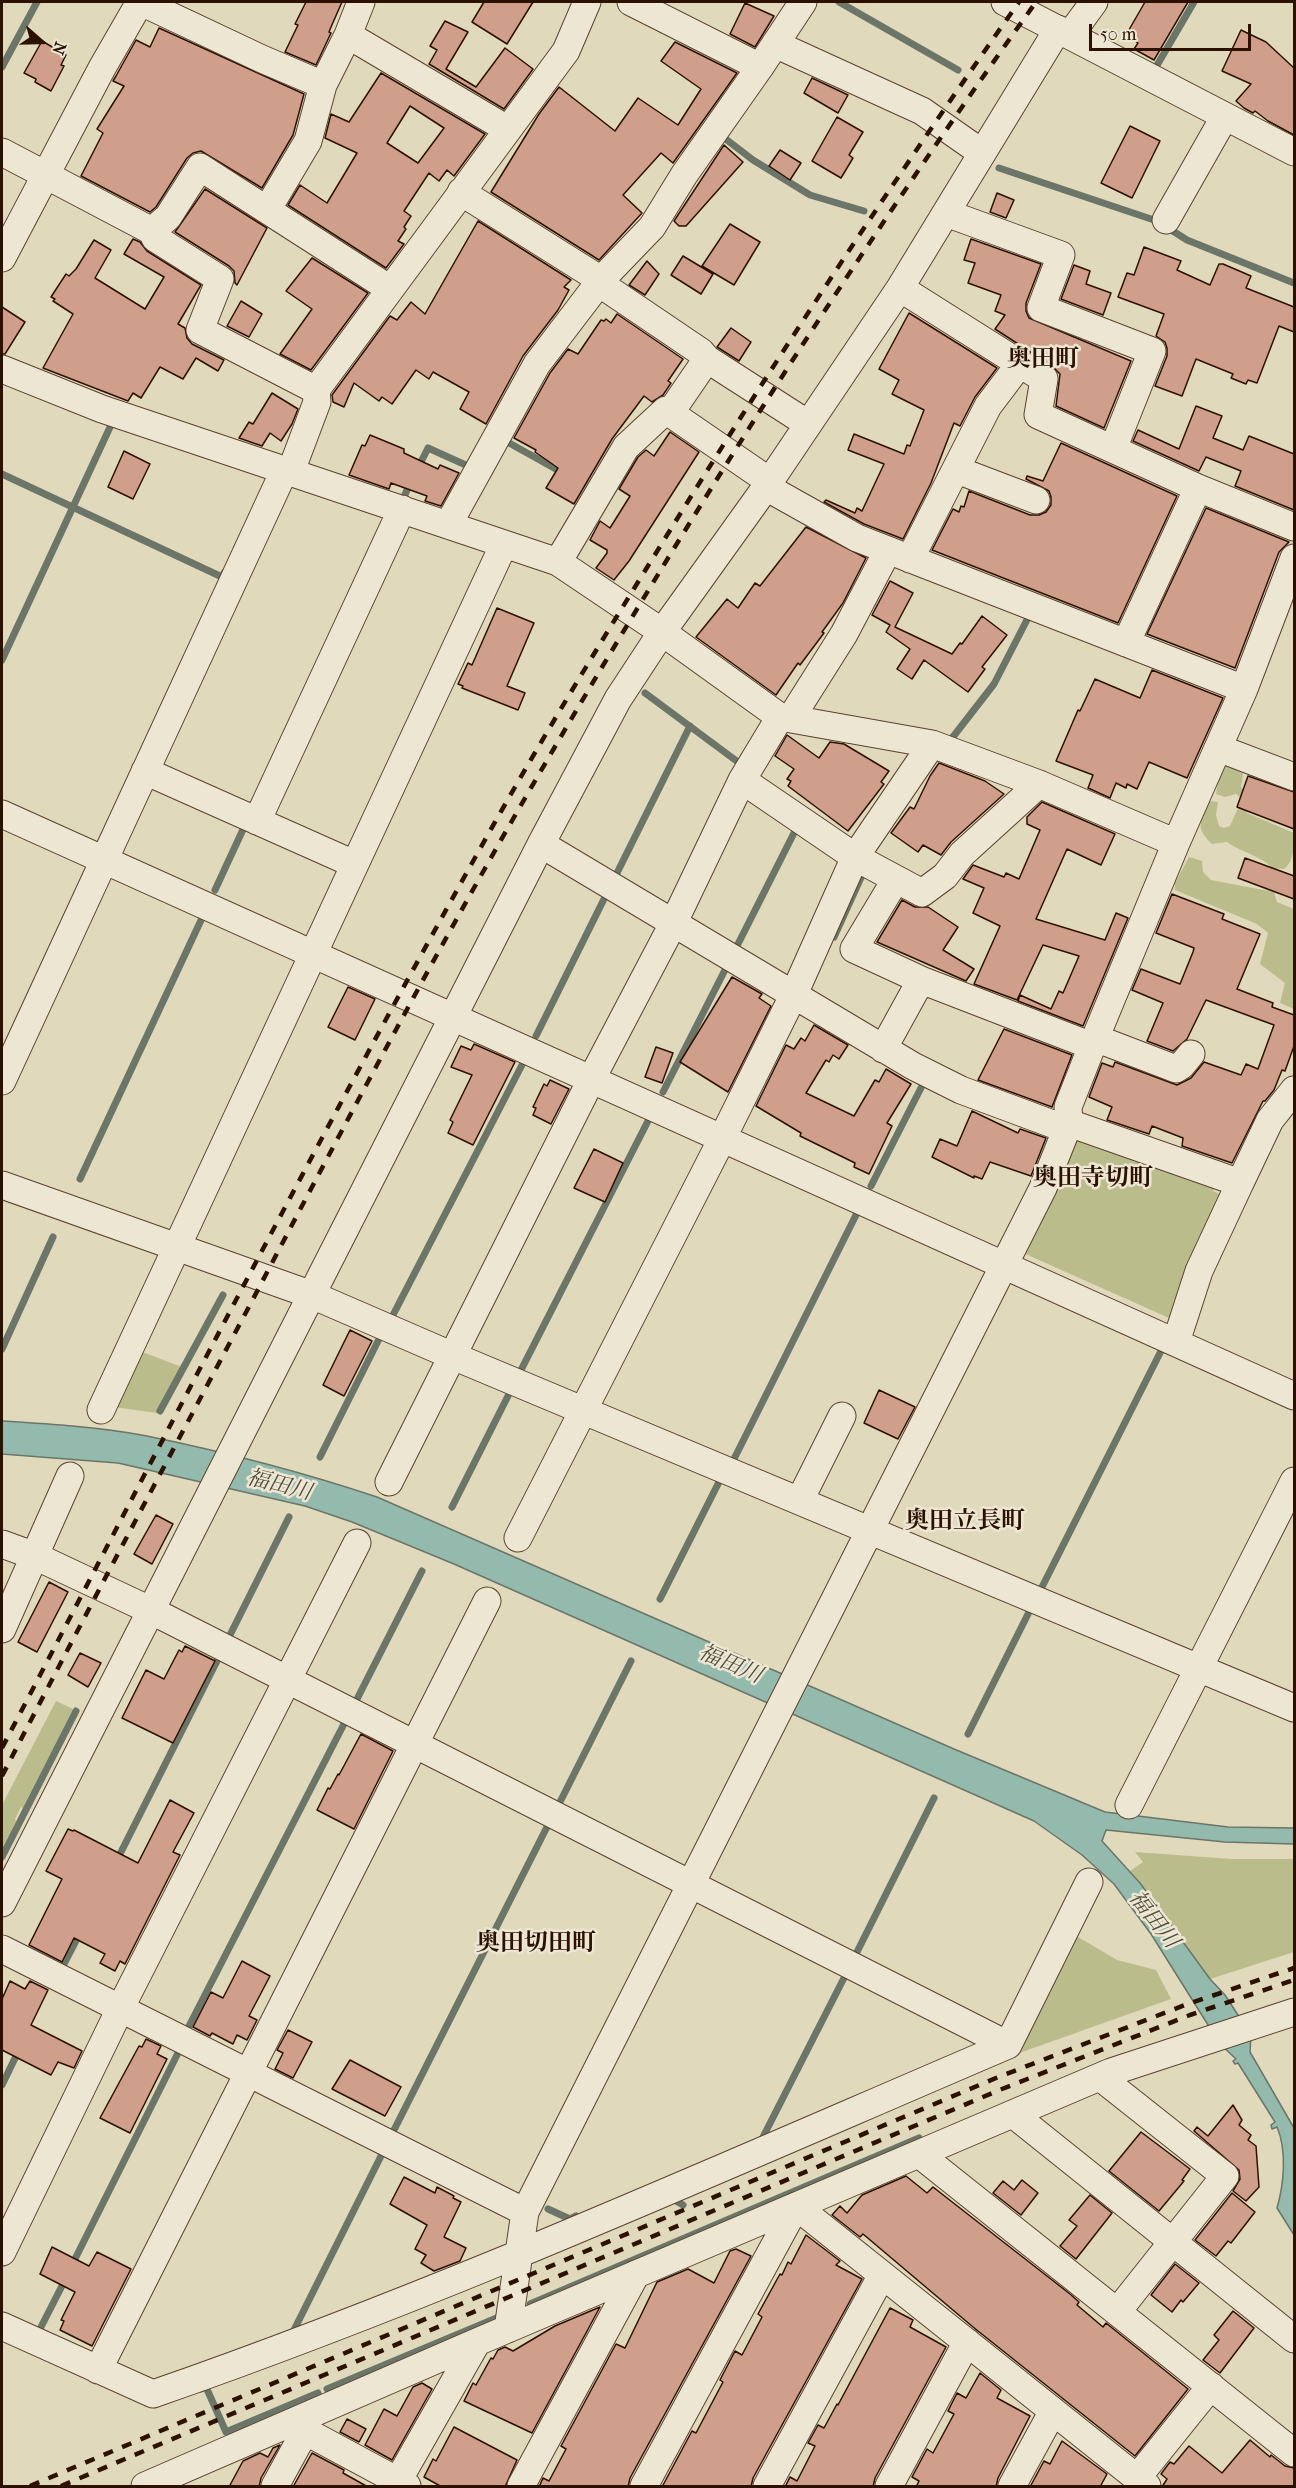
<!DOCTYPE html>
<html>
<head>
<meta charset="utf-8">
<style>
	body { margin:0 }
	#map { position:relative; width:1296px; height:2488px; overflow:hidden; background:#e1d9bb; font-family:"IM FELL French Canon",serif }
	canvas { display:block }
	.frame { position:absolute; inset:0; border:3px solid #2d1100; pointer-events:none }
	.north { position:absolute; left:12px; top:12px; width:60px; height:60px; -webkit-text-stroke:4px #ece6d3; paint-order:stroke; rotate:110deg; font-size:16px; font-weight:700; line-height:24px; text-align:center; color:#2d1100 }
	.north::after { content:''; display:block; margin:auto; width:21px; height:27px; background:#2d1100; clip-path:polygon(50% 0,100% 100%,50% 72%,0 100%) }
	.scale { position:absolute; left:1089px; top:24px; width:162px; height:27px; box-sizing:border-box; border:3px solid #2d1100; border-top:0; padding-left:8px; font-size:18px; line-height:21px; white-space:nowrap; color:#2d1100; -webkit-text-stroke:4px #ece6d3; paint-order:stroke }
</style>
</head>
<body>
<div id="map">
<canvas width="1296" height="2488"></canvas>
<div class="frame"></div>
<div class="north">N</div>
<div class="scale">50 m</div>
</div>
<script>
const ctx = document.querySelector('canvas').getContext('2d');
ctx.lineJoin = 'round';
function paint(path, color) { ctx.fillStyle = color; ctx.fill(path, 'evenodd'); }
function strokePath(path, color, width, dash) { ctx.strokeStyle = color; ctx.lineWidth = width; ctx.lineCap = dash ? 'butt' : 'round'; ctx.setLineDash(dash || []); ctx.stroke(path); }
function label(font, color, halo, rows, align = 'center') {
  ctx.font = font + ' "IM FELL French Canon","Noto Serif JP",serif'; ctx.lineWidth = 5; ctx.setLineDash([]); ctx.textBaseline = 'middle'; ctx.strokeStyle = halo; ctx.fillStyle = color; for (const [text, x, y, turn = 0] of rows) {
    ctx.save(); ctx.translate(x, y); ctx.rotate((+turn || 0) * Math.PI / 180); ctx.textAlign = isNaN(turn) ? turn : align; if (halo) ctx.strokeText(text, 0, 0); ctx.fillText(text, 0, 0); ctx.restore();
  }
}
const green = new Path2D(`
	M1225,765l9,2 9,7 -2,13 9,12 -3,14 47,20c0,13 1,27 -10,36l-12,-1c-10,-12 -32,-16 -45,-26l-15,2c-18,-17 -11,-23 -3,-43l9,1 -2,13 3,11 5,2 6,-2 12,-27 -6,-5 -11,3 -9,-3 2,-13z
	M1189,857l13,4 1,11 8,8 63,12 3,10 17,7v100l-14,-6 5,-20 -25,-19 8,-31 -11,-9 -82,-34v-7z
	M1080,1134l136,49 -3,8 9,4 -40,87 -13,36 -148,-66 50,-110z
	M137,1350l45,17 -25,46 -44,-6z
	M56,1701l17,8 -50,99 -2,-1 -6,12 1,2 -14,29v-45z
	M1135,1852l97,7h62v93l-84,27 -80,-108 13,-9z
	M1073,1934l44,26 39,10 15,29 -160,57z`);
const water = new Path2D(`
	M2,1421c48,3 97,6 145,15 78,16 155,36 230,61l577,252 151,63 123,15 66,1v16l-69,-2 -119,-12 -4,11 38,42 70,96 15,16 26,40 -1,17 44,76v107l-17,-27c7,-24 10,-58 0,-81l-5,2 -1,-4 4,-3 -37,-59 -3,1 -2,-3 3,-2 -16,-15 -69,-110 -37,-50 -32,-29 -48,-34 -580,-257 -102,-42 -47,-16 -187,-43 -116,-9z`);
const stream = new Path2D(`
	M839,2l119,68
	M2,67l35,-65
	M1156,67l38,-65
	M723,137l30,23 57,35 54,16
	M999,168l158,53 30,19 107,43
	M502,439l61,34
	M418,468l10,-20 40,18 5,-2
	M2,474l220,103 2,-4
	M403,499l8,-18
	M2,660l109,-235
	M645,693l97,72
	M949,742l45,-58 36,-70
	M615,877l75,-151
	M215,890l31,-67
	M834,937l30,-66
	M735,950l62,-123
	M536,1036l72,-145
	M663,1092l66,-130
	M80,1179l123,-263
	M871,1186l54,-106
	M392,1317l132,-256
	M2,1349l51,-112
	M519,1374l130,-255
	M160,1411l63,-116
	M320,1457l59,-118
	M732,1463l127,-254
	M452,1507l59,-117
	M1040,1591l123,-244
	M660,1599l60,-119
	M228,1639l61,-122
	M355,1703l67,-132
	M968,1734l63,-126
	M558,1806l73,-145
	M2,1857l74,-146
	M117,1860l102,-203
	M855,1956l79,-158
	M63,1966l18,-35
	M187,2030l159,-310
	M2,2085l17,-35
	M392,2134l157,-311
	M761,2141l86,-169
	M673,2199l10,6
	M548,2209l22,10 6,-3
	M72,2265l107,-214
	M530,2304l389,-166
	M40,2329l26,-51
	M293,2332l89,-178
	M201,2389l5,-2 20,45 92,-39
	M327,2389l172,-72`);
const building = new Path2D(`
	M306,2h36l-11,25 -2,5 2,1 -15,32 -31,-13 13,-27 -3,-1z
	M484,2h49l-26,42 -35,-22z
	M1145,2h43l-34,58 -20,-11 4,-6 -12,-8z
	M745,3l29,13 -19,31 -25,-13z
	M445,21l23,11 -22,37 30,18 29,-39 28,21 -29,40 -75,-45 8,-14 -7,-4z
	M159,28l145,66 -11,41 -31,53 -61,-37 -8,2 -6,5 -31,49 -6,5 -69,-36 22,-43 -6,-4 27,-43 -11,-5 3,-5 20,-36 14,7z
	M1241,30l25,12 28,26v67l-26,-14 -13,-10 -2,2 -9,-5 -8,-7 15,-17 -29,-13z
	M42,41l24,14 -5,10 3,1 -13,25 -16,-9 1,-3 -12,-6z
	M675,42l62,31 -64,90 -12,-10 -38,42 19,18 -43,47 -108,-68 48,-78 20,-27 56,44 23,-33 40,27 23,-36 -40,-28z
	M381,73l104,61 -31,42 -7,-6 -8,11 -10,-8 -25,38 7,5 -7,11 2,2 -8,12 6,3 -18,24 -98,-63 12,-20 27,18 30,-50 -32,-15 6,-24 18,8zM410,106l34,22 -26,35 -31,-20z
	M812,78l36,17 -10,18 -34,-20z
	M837,117l26,15 -14,23 4,3 -12,20 -29,-17z
	M1130,126l30,15 -28,57 -31,-15z
	M724,145l19,17 -57,64h-7l-5,-5z
	M780,150l21,13 -11,17 -21,-14z
	M205,189l62,39 -30,57 -2,-2 -1,-12 -5,-5 -54,-34z
	M997,193l17,7 -8,18 -16,-6z
	M478,221l93,59 -7,7 5,3 -11,20 -35,46 -37,68 -26,-15 9,-17 -36,-20 -4,7 -13,-9 -24,34 -10,-7 -3,4 -25,-18 -10,24 -11,-5 -1,-7 58,-79 7,4 14,-18 14,12z
	M730,224l30,18 -26,43 -32,-19z
	M133,239l7,3 7,9 54,34 -23,39 7,4 2,10 5,6 32,16 -6,11 -22,-13 -13,21 -23,-12 -19,31 -8,-5 -5,8 -85,-33 30,-54 -20,-13 2,-2 -4,-2 15,-23 3,2 7,-7 18,-29 17,10 -16,28 50,31 19,-32 -40,-23z
	M971,239l70,25 -15,39v8l3,7 102,43 -27,67 -48,-22 4,-32 -8,-8 -57,-37 10,-14 -10,-4 6,-16 -33,-12 7,-20 -11,-3z
	M1144,247l37,14 -4,9 33,15 9,-21h4l28,12 -5,12 48,19v25l-15,-6 -22,57 -9,-3 -2,4 -15,-6 2,-4 -37,-15 -14,37 -27,-10 12,-30v-8l-2,-6 -9,-6 8,-22 -46,-17 9,-24 7,2z
	M683,256l30,18 -12,20 -30,-19z
	M312,258l56,35 -57,77 -31,-16 32,-45 -26,-18z
	M647,261l12,13 -14,21 -16,-10z
	M1074,265l16,6 -4,13 25,9 -8,22 -42,-16z
	M241,301l21,13 -13,23 -22,-11z
	M2,307l23,15 -20,32h-3z
	M909,313l88,55 -22,29 -15,29 -6,-3 -23,60 -28,56 -39,-15 -40,-22 2,-2 29,13 2,-5 5,3 22,-47 -36,-14 6,-16 50,20 3,-9 3,1 14,-36 -32,-16 7,-14 -20,-11z
	M617,314l66,45 -15,22 3,2 -8,12 -11,7 -8,-6 -32,43 -38,65 -28,-16 12,-20 -23,-16 1,-2 -22,-12 36,-65 18,-24 10,5 23,-34 3,1 2,-2 5,4z
	M731,328l20,14 -12,19 -22,-14z
	M272,393l26,16 -6,15 -11,17 -11,-8 -8,13 -23,-8 10,-16 4,2z
	M1196,406l26,10 -9,22 30,12 6,-14 45,18v56l-59,-24 6,-15 -35,-14 -7,14 -66,-30 5,-11 41,19z
	M670,432l29,20 -70,109 -15,19 -18,-12 11,-15v-3l-17,-10 10,-19 10,7 20,-32 -11,-7 19,-32 8,-7 8,6z
	M370,435l34,14v4l34,16 2,-4 19,8 -18,33 -16,-5 2,-5 -36,-13 -2,6 -40,-14 13,-30 3,1z
	M1061,443l116,53 -59,127 -186,-73 21,-41 6,3 2,-6 3,1 5,-16 61,24h9l7,-3 5,-7v-8l-2,-6 -23,-12 1,-3 16,5z
	M124,451l26,13 -17,35 -25,-12z
	M1206,508l83,34 -10,10 -44,116 -88,-34z
	M806,527l60,31 -23,45 -21,29 2,1 -24,32 -2,-2 -22,32 -80,-58 31,-38 11,9 17,-25 5,3z
	M890,581l23,12 -18,34 57,27 8,-11 2,1 20,-28 25,19 -25,32 3,2 -17,23 -44,-32 -12,19 -15,-10 13,-20 -24,-17 4,-7 -18,-10z
	M497,608l37,15 -27,63 18,7 -7,17 -56,-22 1,-2 -5,-2 10,-21 4,2z
	M1152,670l71,28 -36,80 -38,-16 -12,27 -10,-5 -1,4 -10,-5 -6,15 -22,-10 5,-13 -37,-14 22,-51 2,1 15,-32 45,19z
	M787,735l32,23 11,-16 14,2 45,27 -8,11 3,2 -36,47 -60,-45 3,-5 -4,-2 7,-10 -19,-13z
	M939,763l46,18 19,13 -53,48 -10,13 -18,-10 -5,7 -27,-19 19,-26 4,2 16,-33z
	M1248,776l46,16v37l-57,-22z
	M1042,802l73,32 -14,31 -34,-16 -31,70 69,21 11,-27 12,5 -45,108 -65,-25 2,-6 31,14 8,-18 4,2 16,-37 -36,-11 -26,55 -43,-16 26,-58 -27,-13 11,-25 -21,-9 10,-14 31,12 2,-4 13,6 21,-49 -13,-6v-7z
	M1245,858l49,18v23l-56,-21z
	M1172,894l52,20 -2,5 38,15 -23,55 36,14 -1,4 22,8v31l-9,25 -3,-1 -8,20 -9,11h-2l-31,62 -50,-17 1,-8 -31,-12 -3,8 -42,-14 5,-13 -23,-10 13,-34 11,4 2,-5 62,23 14,-7 13,-16 37,13 5,-11 12,5 16,-44 -68,-25 -19,39 -14,12 -26,-10 16,-38 -31,-13 9,-21 39,15 13,-32 1,-4 -38,-15z
	M902,900l13,7h13l30,20 -15,23 31,19 -8,12 -89,-39z
	M732,977l30,17 -3,4 12,8 -43,86 -48,-30z
	M348,987l27,12 -20,41 -27,-13z
	M814,1025l34,20 -9,14 -6,-4 -4,7 -3,-2 -20,33 48,23 21,-36 4,2 7,-13 25,15 -24,39 5,3 -23,48 -15,-7 1,-4 -55,-27 1,-3 -45,-27 30,-61 8,4 7,-11 4,3z
	M1004,1029l68,26 -20,52 -74,-27z
	M474,1044l41,18 -42,83 -25,-12 5,-11 -3,-2 22,-45 -21,-8 10,-21 10,4z
	M656,1047l17,6 -11,30 -17,-6z
	M550,1080l19,9 -18,35 -18,-9 3,-7 -3,-1 11,-23 3,2z
	M972,1111l46,22 2,-4 26,9 -15,38 -41,-14 -8,17 -8,-3v2l-42,-21 8,-18 17,7z
	M594,1149l29,14 -18,39 -31,-14z
	M350,1330l22,11 -28,55 -21,-11z
	M879,1390l36,17 -17,32 -34,-16z
	M156,1515l17,9 -21,40 -18,-10z
	M49,1582l19,10 -31,60 -19,-10z
	M185,1646l30,15 -42,82 -51,-25 24,-48 18,9 15,-29 3,2z
	M80,1653l21,10 -13,24 -20,-12z
	M361,1734l32,17 -39,78 -37,-19 11,-22 2,1 8,-15 1,1z
	M170,1800l24,13 -21,39 7,3 -55,109 -5,-3 -5,10 -15,-8 5,-9 -31,-16 -12,24 -33,-17 33,-66 -16,-8 22,-42 5,2 1,-1 64,33z
	M242,1961l28,15 -21,40 8,4 -10,20 -10,-5 -4,9 -21,-11 -2,3 -17,-9 18,-35 12,6z
	M10,1981l15,8 5,-8 18,9 -17,35 51,26 -8,17 -16,-6 -7,13 -49,-25v-51z
	M288,2030l24,12 -19,36 -18,-9 8,-16 -6,-3z
	M146,2039l15,7 -4,8 10,5 -37,74 -30,-15 39,-72 3,1z
	M350,2060l51,27 -16,29 -53,-27z
	M1233,2105l9,15 -3,5 12,10 -3,5 8,6 3,41 -13,14 -13,-10 7,-12 -1,-9 -45,-39 3,-4 11,9z
	M1141,2132l49,37 -8,11 2,1 -25,30 -50,-40z
	M906,2176l21,17 6,-6 137,107 9,8 -2,3 26,22 3,-4 82,66 -53,67 -162,-129 -110,-93 -3,3 -28,-22 8,-9 7,7 15,-18z
	M404,2177l31,16 2,-6 17,9 -1,2 8,4 -17,35 22,11 -6,13 -26,10 -13,-8 5,-8 -11,-6 12,-24 -37,-21z
	M1022,2180l16,13 -17,22 -28,-22 10,-12 11,9z
	M1232,2193l23,19 -24,31 -3,-2 -12,15 -21,-16z
	M1090,2195l22,18 -36,46 -16,-13 17,-20 -8,-6z
	M806,2235l34,26 -4,4 26,14 -109,199 -2,9h-89l30,-56 4,2 27,-51 -3,-2 15,-29 7,4 20,-38 -4,-3 22,-40 2,1 6,-13 3,2z
	M52,2247l37,19 8,-14 34,17 -39,77 -32,-16 4,-9 -3,-1 14,-28 -35,-18z
	M736,2249l15,7 -121,222 -2,9h-89l4,-9 6,3 17,-32 -5,-3 55,-102 9,4 32,-66 31,-13 26,14 16,-32z
	M1175,2264l24,19 -16,19 -2,-2 -9,12 -21,-17z
	M600,2307l-68,126 -68,-32 9,-18 3,2 15,-27 2,1 5,-9 7,-3 8,4 42,-25z
	M890,2308l23,12 -3,7 36,20 -71,131 -2,9h-88l5,-10 7,4 18,-35 -7,-3 10,-18 6,3 13,-24 1,1z
	M1233,2311l21,17 -34,45 -17,-13 16,-20 -5,-5z
	M980,2373l21,17 -4,8 33,18 -32,62 -2,9h-80l3,-6 -7,-4 15,-28 6,4 21,-39 -6,-3 9,-18 9,5z
	M422,2383l10,6 -40,71 -27,-15 19,-36 13,7 16,-29z
	M347,2419l19,10 -7,13 -19,-10z
	M454,2427l63,33 -12,27h-63l-18,-10 9,-18 3,2z
	M1250,2440l20,17 1,-2 14,11 9,2v19h-132l5,-8 -6,-5 9,-12 4,2 15,-18 33,27z
	M1062,2441l45,33 -7,13h-70l14,-26 6,3z
	M280,2445l-19,33 -2,9h-30l14,-26 17,-8 8,4 5,-9z
	M312,2453l32,17 -1,3 25,14h-75z`);
const minor = new Path2D(`
	M141,2l121,57 61,26 25,-50
	M361,2l-13,33 159,94
	M631,2l129,65
	M1005,2l289,150
	M1070,35l24,-33
	M775,44l147,67 60,42
	M323,85l-15,56 -41,69 123,79
	M2,152l150,79 16,-14 32,-50 67,43
	M461,192l140,88
	M946,213l115,42 -20,53 111,43 -39,98
	M1166,220l59,-104
	M152,231l3,7 65,41 -20,51 116,60
	M2,258l100,-190 38,-66
	M599,283l102,69 6,7 101,65
	M900,288l144,91 -6,36 160,73 96,39
	M2,369l100,40 456,153 104,70 118,85
	M670,413l99,68
	M957,470l79,30
	M291,471l26,-69 -1,-12 250,-339 21,-49
	M766,487l91,51 387,151
	M448,525l89,-161 64,-84 51,-53 32,-52 76,-108 43,-65
	M910,559l78,-153 31,-41
	M558,562l68,-115 40,-37 4,3 37,-54
	M1126,643l72,-155
	M791,718l53,-84 44,-84
	M1218,748l76,29
	M145,771l209,93
	M742,780l113,77 67,36 23,-17 17,-22 77,-70
	M2,814l1292,582
	M257,821l145,-312
	M541,844l372,222 48,24 105,39
	M921,980l171,66
	M1095,1038l81,31 6,-4 9,-11
	M883,1049l38,-69 -67,-31 42,-70
	M2,1081l283,-612
	M1069,1123l171,60 30,-63 24,-30
	M2,1185l310,110 141,61 841,352
	M1176,1342l23,-71 41,-88
	M101,1410l403,-866
	M389,1482l202,-402 83,-158 68,-142 38,-63 152,27
	M800,1500l42,-84
	M518,1538l205,-401 71,-143 61,-137 77,-113 107,40 137,59
	M2,1544l33,12 117,55 856,434 81,-163
	M2,1629l68,-153
	M1129,1805l165,-324
	M2,1903l539,-1059 77,-145 44,-67 104,-145 134,-199 158,-259
	M2,1949l523,263
	M1100,2077l125,99 -108,136
	M1013,2114l281,225
	M919,2154l375,299
	M2,2252l118,-243 237,-466
	M2,2326l151,68c291,-101 572,-228 855,-349
	M508,2329l17,-117 518,-1024 26,-65 -1,-16 24,-61 84,-203 68,-154 50,-131
	M98,2370l389,-769
	M299,2420l6,11 102,55
	M1137,2478l74,-92
	M145,2486l332,-144 634,-270 183,-60
	M275,2486l30,-55
	M395,2486l82,-144
	M521,2486l115,-212
	M644,2486l152,-280 351,280
	M767,2486l115,-211
	M889,2486l78,-144
	M1012,2486l41,-75`);
const rail = new Path2D(`
	M2,1748c163,-312 324,-626 497,-933 50,-88 103,-175 157,-262 115,-187 236,-371 363,-551
	M2,1776c82,-159 166,-317 250,-475 85,-162 170,-323 261,-482 160,-278 336,-556 523,-817
	M30,2486l966,-408 189,-73 109,-37
	M61,2486l941,-397 188,-74 104,-35`);
const waterNames = [
	["福田川",279,1486,14],
	["福田川",730,1665,23],
	["福田川",1153,1920,52]
];
const quarterNames = [
	["奥田町",1043,360],
	["奥田寺切町",1093,1179],
	["奥田立長町",965,1522],
	["奥田切田町",536,1944]
];
paint(green, '#babd8b');
paint(water, '#94baae');
strokePath(water, '#6b7668', 1.5);
strokePath(stream, '#6b7668', 7);
paint(building, '#d09f8b');
strokePath(building, '#2d1100', 1.5);
strokePath(minor, '#5a432f', 29);
strokePath(minor, '#ece6d3', 27);
strokePath(rail, '#2d1100', 4.5, [10, 10]);
label('italic 22px', '#514c3d', '#ece6d3', waterNames);
label('bold 24px', '#2d1100', '#ece6d3', quarterNames);
</script>
</body>
</html>
